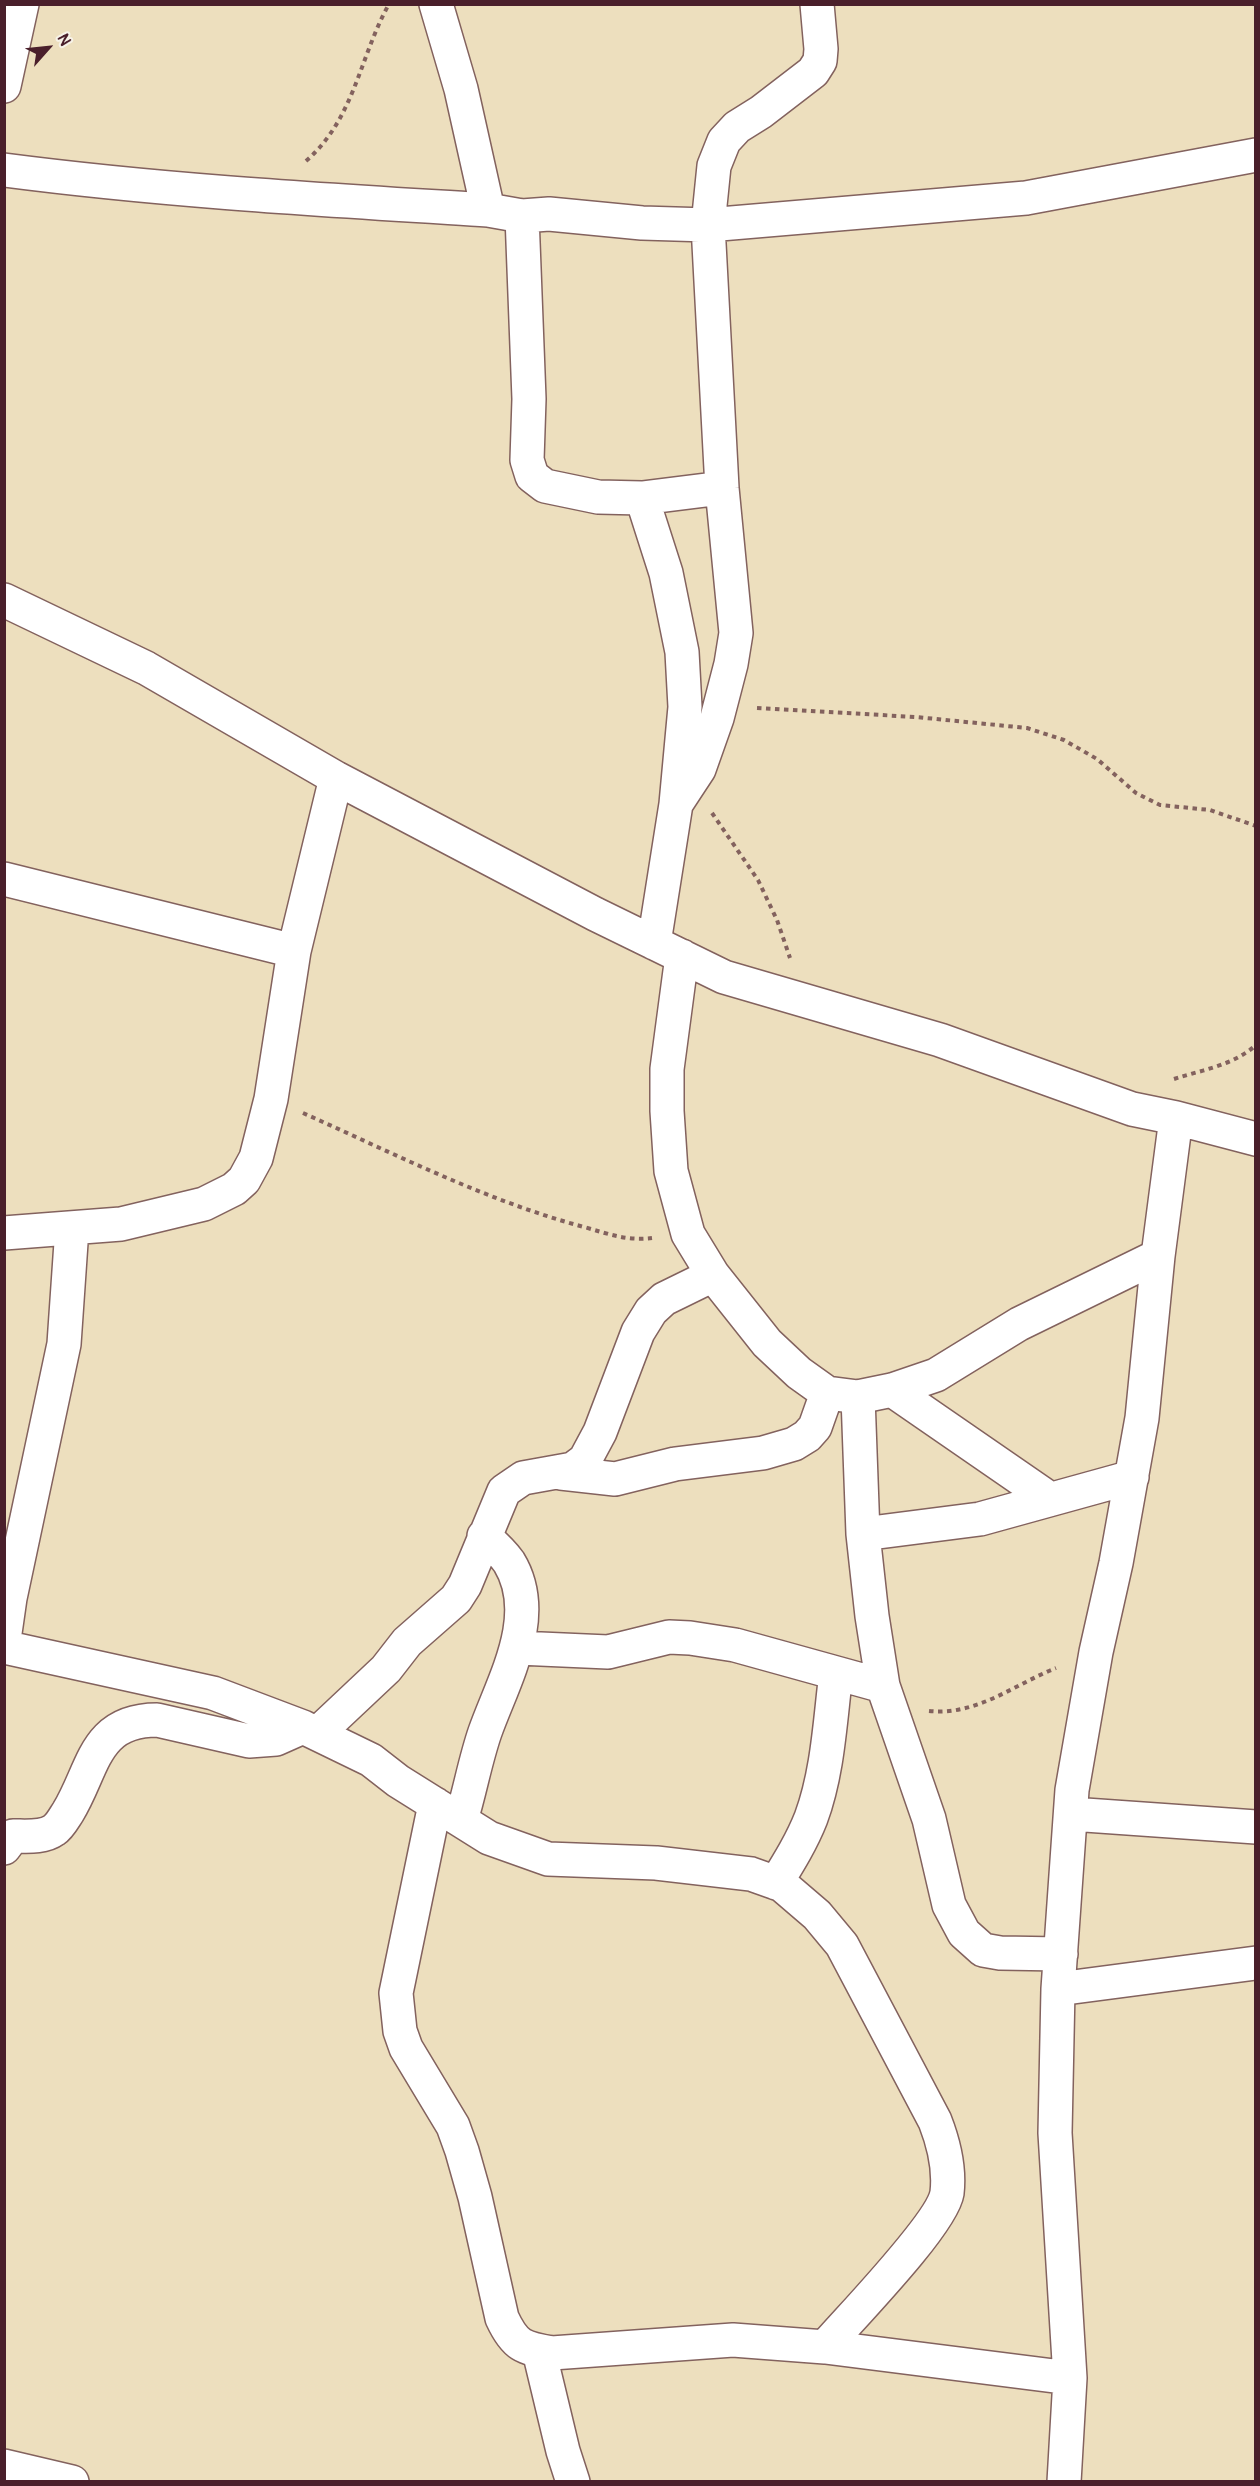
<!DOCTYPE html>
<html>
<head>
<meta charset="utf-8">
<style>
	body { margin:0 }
	#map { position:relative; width:1260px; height:2486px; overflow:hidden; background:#eddfbe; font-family:Pangolin,sans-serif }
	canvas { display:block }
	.frame { position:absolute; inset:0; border:6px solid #4a1f2b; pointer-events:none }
	.north { position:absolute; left:18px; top:18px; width:60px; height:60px; -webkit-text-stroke:4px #f7f3e8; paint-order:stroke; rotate:63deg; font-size:16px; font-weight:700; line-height:24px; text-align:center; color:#4a1f2b }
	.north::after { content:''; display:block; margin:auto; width:21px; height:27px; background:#4a1f2b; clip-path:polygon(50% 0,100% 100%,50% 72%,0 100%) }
</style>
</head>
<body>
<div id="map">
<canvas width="1260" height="2486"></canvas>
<div class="frame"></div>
<div class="north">N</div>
</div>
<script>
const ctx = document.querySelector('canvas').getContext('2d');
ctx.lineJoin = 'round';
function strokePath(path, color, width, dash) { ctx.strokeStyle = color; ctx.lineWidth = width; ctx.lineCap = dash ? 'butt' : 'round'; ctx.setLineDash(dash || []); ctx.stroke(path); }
const path = new Path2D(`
	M306,161c49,-43 53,-103 83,-157
	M757,708l159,9 111,11 37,12 33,19 39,34 24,12 50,5 46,16
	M712,813l46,67 19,40 13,38
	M1174,1079c28,-9 60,-14 82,-34
	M303,1113c92,41 184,88 281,114 25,7 42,14 68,11
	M929,1711c48,5 86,-27 127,-43`);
const minor = new Path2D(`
	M436,4l25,85 27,121
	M4,86l18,-82
	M4,170c161,21 323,30 484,40l34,6 27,-2 93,9 66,2 318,-27 230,-43
	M522,216l7,183 -2,61 5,16 13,10 53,11 44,1 80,-10
	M642,498l24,75 16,79 3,55 -9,97 -22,139
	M4,600l142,68 190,110 259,136 129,63 216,63 192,69 44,9 80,21
	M676,804l23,-35 18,-51 14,-54 5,-31 -14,-145 -14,-263 6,-59 10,-25 13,-14 24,-15 52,-40 7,-11 1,-12 -4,-45
	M4,879l290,72
	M682,956l-15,113v42l4,60 17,63 25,41 54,68 32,30 28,20 31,4 34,-7 44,-15 83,-51 139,-68
	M4,1233l117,-9 83,-20 30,-15 10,-9 12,-22 15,-59 23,-148 42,-173
	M892,1390l158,109
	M858,1397l5,137 9,82 11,70 46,133 20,86 15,28 19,17 17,3 61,1
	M561,1473l54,6 60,-15 88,-11 31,-9 13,-8 8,-9 12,-34
	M863,1534l117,-15 152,-42
	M4,1640l6,-42 54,-254 8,-116
	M4,1647l209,46 90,34 68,33 27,21 91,57 59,21 108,4 95,11 31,11 35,30 25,30 93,176c9,23 15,46 12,72 -5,31 -97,125 -122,154
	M518,1648l90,4 61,-15 21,1 45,7 148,41
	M318,1733l68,-64 21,-27 49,-43 9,-14 39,-94 19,-13 50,-9 12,-9 15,-28 38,-100 13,-21 13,-12 49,-24
	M435,1804l-39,189 4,38 6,17 47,78 9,25 13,46 27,121c13,28 21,30 50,35l181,-13 92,7 245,31
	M1071,1814l185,13
	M461,1820c9,-29 14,-59 24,-88 18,-51 57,-116 24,-170 -7,-10 -16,-18 -25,-26
	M4,1848l9,-12c13,0 30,2 41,-6 6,-4 10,-12 14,-18 26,-42 25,-92 89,-92l92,21 27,-2 27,-12
	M776,1883c13,-21 26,-42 35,-65 17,-46 19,-97 25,-145
	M1058,1989l198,-26
	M539,2351l24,100 10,31
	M4,2466l68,16
	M1064,2482l6,-104 -15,-245 3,-144 14,-199 24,-138 20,-89 26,-145 16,-162 18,-138`);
strokePath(minor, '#83625e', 36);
strokePath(path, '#83625e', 4, [4.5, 4.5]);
strokePath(minor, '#fff', 33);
</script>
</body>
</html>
